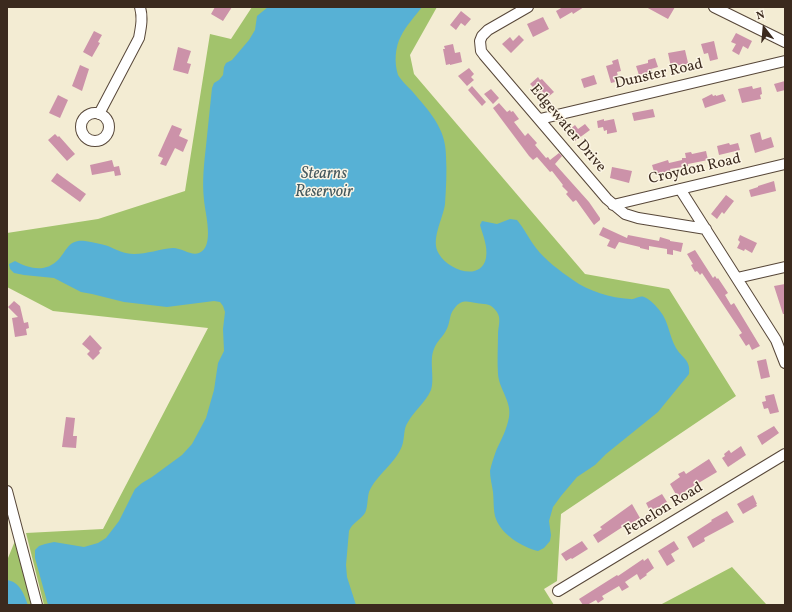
<!DOCTYPE html>
<html>
<head>
<meta charset="utf-8">
<style>
	body { margin:0 }
	#map { position:relative; width:792px; height:612px; overflow:hidden; background:#f3ecd3; font-family:Vollkorn,serif }
	canvas { display:block }
	.frame { position:absolute; inset:0; border:8px solid #3b2a1e; pointer-events:none }
	.north { position:absolute; left:744px; top:8px; width:40px; height:40px; -webkit-text-stroke:3px #fcf5e5; paint-order:stroke; rotate:344deg; font-size:11px; font-weight:700; line-height:16px; text-align:center; color:#3b2a1e }
	.north::after { content:''; display:block; margin:auto; width:14px; height:18px; background:#3b2a1e; clip-path:polygon(50% 0,100% 100%,50% 72%,0 100%) }
</style>
</head>
<body>
<div id="map">
<canvas width="792" height="612"></canvas>
<div class="frame"></div>
<div class="north">N</div>
</div>
<script>
const ctx = document.querySelector('canvas').getContext('2d');
ctx.lineJoin = 'round';
function paint(path, color) { ctx.fillStyle = color; ctx.fill(path, 'evenodd'); }
function strokePath(path, color, width, dash) { ctx.strokeStyle = color; ctx.lineWidth = width; ctx.lineCap = dash ? 'butt' : 'round'; ctx.setLineDash(dash || []); ctx.stroke(path); }
function label(font, color, halo, rows, align = 'center') {
  ctx.font = font + ' Vollkorn,serif'; ctx.lineWidth = 3; ctx.setLineDash([]); ctx.textBaseline = 'middle'; ctx.strokeStyle = halo; ctx.fillStyle = color; for (const [text, x, y, turn = 0] of rows) {
    ctx.save(); ctx.translate(x, y); ctx.rotate((+turn || 0) * Math.PI / 180); ctx.textAlign = isNaN(turn) ? turn : align; if (halo) ctx.strokeText(text, 0, 0); ctx.fillText(text, 0, 0); ctx.restore();
  }
}
const green = new Path2D(`
	M252,7h185l-27,48 4,19 171,200 84,15 67,107 -175,118 -4,67 -13,8 10,16h-510l-18,-72 77,-4 105,-201 -155,-17 -46,-24v-54l91,-14 87,-28 25,-157 21,5z
	M15,541l17,64h-25v-47h1z
	M732,567l34,37 -1,1h-105z`);
const water = new Path2D(`
	M268,7h154c-7,9 -16,19 -21,29 -6,11 -7,27 -3,39 3,5 10,12 14,16 17,20 34,37 34,65 1,16 0,33 -1,48 -2,15 -15,36 -6,50 9,16 42,28 47,4 2,-12 -3,-22 -6,-33l2,-4 15,3 13,-5 7,1c7,8 12,19 19,28 9,12 24,23 37,32 15,11 38,18 57,19 5,1 9,-4 14,-2 6,2 13,10 16,14 9,11 9,25 16,37 6,10 15,12 13,26l-31,38 -52,42 -11,11 -18,12 -16,19 -8,11 -4,14 2,14 -1,6 -6,7 -6,3c-16,-4 -36,-16 -42,-32 -3,-8 -2,-18 -3,-27 -1,-7 -3,-14 -3,-21 1,-6 4,-14 6,-20 5,-11 11,-22 13,-34 3,-15 -10,-28 -11,-43 -1,-13 0,-27 0,-40 0,-6 3,-14 0,-20 -3,-6 -8,-10 -14,-10 -12,0 -21,-8 -30,5 -4,4 -4,12 -6,17 -5,14 -13,13 -16,31 -1,11 2,24 -1,33 -6,13 -17,21 -23,32 -5,7 -3,16 -6,24 -7,18 -26,29 -33,46 -2,7 -1,15 -4,21 -5,7 -13,10 -16,18l-3,34 1,12 9,28h-308l-13,-47v-8l4,-4 6,-2 9,-2 30,5 14,-4 8,-5 13,-17 16,-32 7,-6 10,-6 30,-22 10,-11 14,-26 8,-28 4,-27 6,-12 -1,-22 2,-17 -2,-6 -3,-4 -6,-1 -47,6 -43,-5 -32,-8 -11,-2 -27,-14 -30,-3 -10,-2 -4,-4 -1,-5 6,-3c15,8 31,12 44,-2 8,-9 10,-20 26,-18 8,1 16,3 23,5 9,4 16,8 26,8 13,0 26,-5 39,-6 9,0 18,8 26,5 16,-6 6,-40 5,-53 -2,-19 0,-36 2,-54 2,-20 4,-39 6,-58l2,-5 5,-3 4,-5 1,-8 2,-4 6,-3 17,-20 6,-10 2,-14z
	M7,580c13,2 17,14 21,25h-21z`);
const building = new Path2D(`
	M215,7h17l-9,14 -12,-7z
	M563,7h21l-11,7 -1,-2 -12,7 -4,-8z
	M646,7h29l-7,12z
	M461,11l10,8 -6,7 -4,-3 -5,7 -6,-5z
	M543,17l6,12 -16,8 -6,-13z
	M94,31l8,4 -4,7 2,1 -8,14 -9,-5z
	M736,33l16,8 -4,8 -5,-3 -4,9 -7,-4 4,-7 -5,-2z
	M519,35l5,5 -13,13 -9,-9 8,-7 3,4z
	M714,41l4,18 -8,2 -2,-8 -4,1 -3,-10z
	M453,44l2,9 5,-1 2,10 -12,3v-1l-4,1 -3,-16h2l-1,-3z
	M178,47l13,4 -4,12 4,1 -3,10 -15,-4z
	M685,50l4,17 -8,1 -1,-3 -9,2 -3,-14z
	M655,58l3,9 -7,2 1,2 -13,4 -3,-9 12,-3v-3z
	M618,59l3,12 -4,1 2,9 -8,2 -5,-17 7,-2 -1,-3z
	M80,65l9,4 -7,22 -10,-5z
	M469,68l5,6 -3,3 3,3 -7,6 -9,-10z
	M594,75l3,9 -13,4 -3,-9z
	M538,77l2,3 2,-1 12,13 -6,5 -6,-6 -3,2 -9,-9z
	M785,81v9l-8,2 -3,-8z
	M472,86l14,16 -4,4 -14,-16z
	M752,86l1,3 8,-2 1,7 -2,1 1,4 -19,4 -4,-14z
	M491,89l8,9 -6,6 -9,-10z
	M712,94l1,2 3,-1v1l7,-2 3,7 -21,7 -3,-9z
	M58,95l10,5 -8,18 -11,-5z
	M499,103l8,9 3,-2 1,2 2,-1 6,8 -5,3 11,14 3,-3 9,10 -2,2 11,13 2,-1 2,3 9,-7 3,3 -7,8 34,38 11,16v2l-6,5 -18,-25 -3,2 -7,-8 2,-2 -6,-6 1,-1 -11,-14 -2,1 -13,-15 -4,3 -4,-4 -36,-48z
	M653,109l2,8 -21,4 -2,-8z
	M604,119v2l10,-2 3,13 -10,2v-4l-3,1 -1,-4 -5,1 -1,-7z
	M585,124l5,6 -15,11 -7,-10 7,-6 3,4z
	M172,125l10,4 -3,7 9,4 -5,12 -8,-4 -9,18 -6,-2 3,-6 -5,-2z
	M760,132l2,8 9,-3 3,10 -19,6 -5,-18z
	M55,134l3,3 1,-1 16,18 -8,7 -19,-21z
	M729,143l1,2 8,-2 2,7 -21,5 -2,-9z
	M706,151l2,9 -20,4v2l-18,3 2,5 -8,2 -1,-3 -8,2 -3,-10 16,-5 1,3 13,-3v-2h4l-1,-5 6,-1 1,2z
	M112,160l2,7 5,-1 2,9 -6,1 -1,-5 -22,4 -2,-10z
	M612,167l20,4 -3,12 -19,-5z
	M57,173l29,21 -6,8 -29,-21z
	M774,181l2,10 -25,6 -2,-7 9,-3v-1z
	M726,195l8,6 -10,13 -2,-2 -5,7 -6,-5z
	M603,227l24,11 1,-3 31,6 1,-4 10,3v1l13,2 -2,9 -8,-2v5l-6,-1v-5l-18,-3v4l-9,-2v-1l-21,-5 -4,7 -8,-3 3,-6 -11,-5z
	M740,235l17,8 -5,10 -7,-4 -1,2 -7,-3 3,-6 -2,-2z
	M695,250l18,28 2,-2 2,3 1,-1 10,15 -3,2 6,10 3,-2 26,43 -8,4 -3,-6 -3,2 -7,-11 3,-2 -40,-60 -2,2 -3,-4 -2,1 -4,-7 2,-1 -6,-10z
	M785,284v30h-2l-9,-28z
	M14,301l6,5 4,17 4,-1 1,6 -3,1 1,6 -12,2 -3,-19 6,-1 -10,-10z
	M90,335l12,13 -3,3 1,2 -7,7 -6,-6 3,-3 -8,-7z
	M766,359l4,18 -9,2 -4,-18z
	M774,394l5,18 -9,2 -2,-6 -4,1 -2,-7 4,-1 -1,-5z
	M66,417l9,1 -2,18h4l-1,12 -14,-1z
	M774,426l5,7 -17,12 -5,-9z
	M741,446l5,9 -18,12 -6,-9 3,-2 -1,-2 5,-4 2,3z
	M709,459l8,13 -32,19 1,2 -8,5 -8,-14 10,-7 -2,-3 6,-3 2,3z
	M662,494l5,8 -11,7 -1,-1 -5,3 -4,-8z
	M753,495l4,9h-1l1,2 -14,8 -6,-10z
	M632,504l8,14 -12,7 -4,1 -26,17 -5,-8 9,-6 -2,-2z
	M727,511l7,11 -30,16 1,3 -12,7 -6,-11 25,-16 -1,-1z
	M582,541l6,8 -16,10 -1,-1 -5,3 -5,-7z
	M674,541l5,8 -8,5 4,7 -8,5 -9,-15z
	M648,558l6,10 -8,6 1,1 -7,5 -3,-6 -12,8 4,5 -7,4 -3,-5 -17,10 2,3 -6,4 -2,-3 -9,5h-4l-4,-6 38,-24 1,1 25,-17 1,2z`);
const minor = new Path2D(`
	M528,7l-40,23 -6,6 -2,5 1,10 3,4 123,144 18,15 13,4 68,11
	M714,7l71,35
	M81 127a14 14 0 1 1 28 0a14 14 0 1 1-28 0Z
	M99,114l40,-76c2,-11 4,-20 1,-31
	M540,119l245,-58
	M680,189l96,151 9,23
	M613,205l172,-41
	M737,278l48,-11
	M7,491l30,114
	M558,591l227,-137`);
const streetNames = [
	["Dunster Road",659,75,-13],
	["Edgewater Drive",567,129,50],
	["Croydon Road",695,170,-13],
	["Fenelon Road",664,510,-31]
];
const waterNames = [
	["Stearns",324,175],
	["Reservoir",324,193]
];
paint(green, '#a2c36c');
paint(water, '#57b1d5');
paint(building, '#cc92a9');
strokePath(minor, '#574739', 12);
strokePath(minor, '#fff', 10);
label('15px', '#3b2a1e', '#fcf5e5', streetNames);
label('italic 16px', '#45595e', '#fcf5e5', waterNames);
</script>
</body>
</html>
